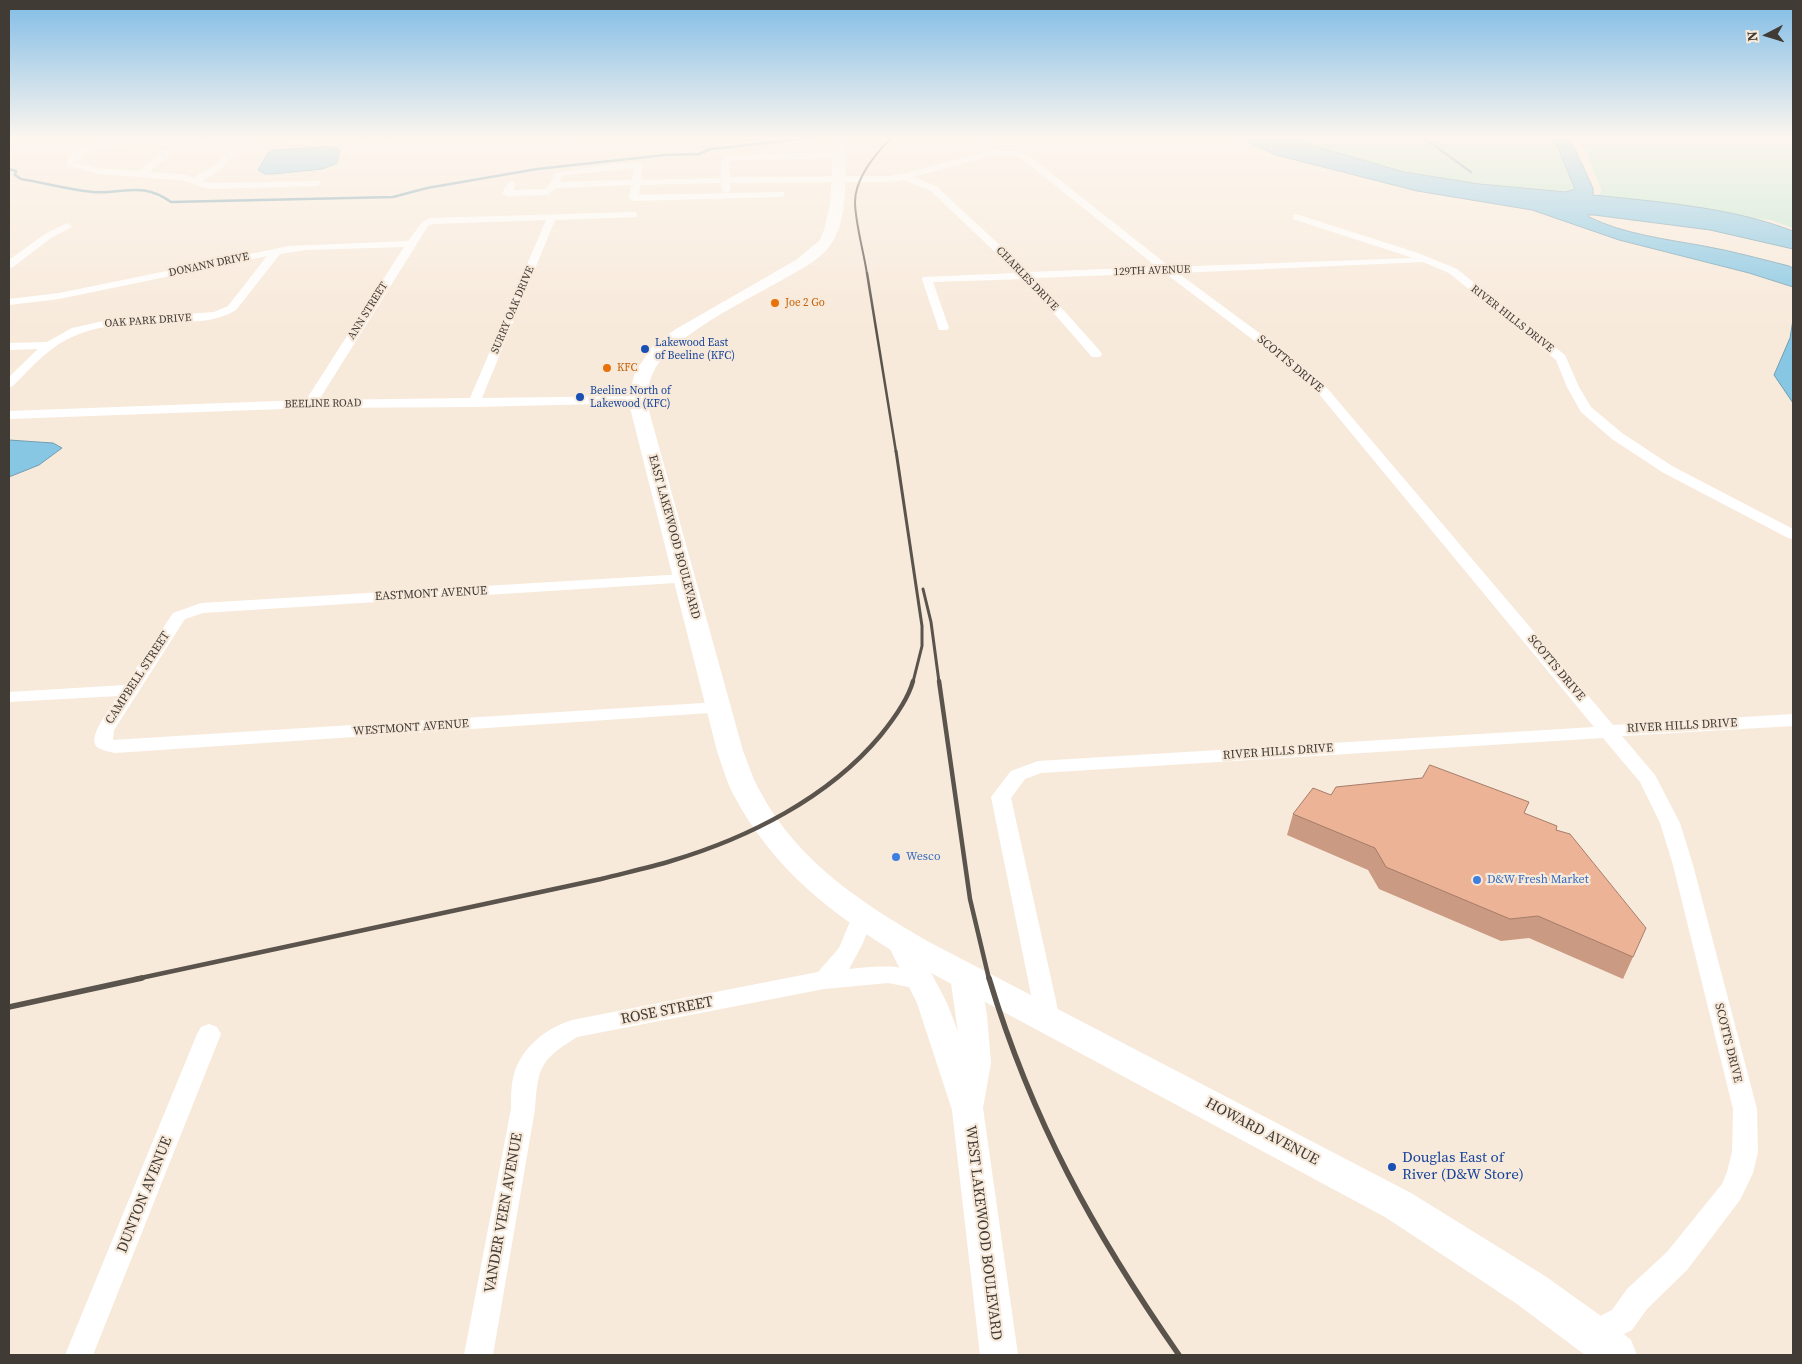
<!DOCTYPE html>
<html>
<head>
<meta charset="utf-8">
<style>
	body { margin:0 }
	#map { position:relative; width:1802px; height:1364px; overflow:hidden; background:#f8eadb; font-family:"Source Serif 4",serif }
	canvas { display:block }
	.frame { position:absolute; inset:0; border:10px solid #413b36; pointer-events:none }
	.north { position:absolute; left:1742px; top:10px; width:50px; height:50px; -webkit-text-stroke:4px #f8eadb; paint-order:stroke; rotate:265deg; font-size:14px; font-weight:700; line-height:20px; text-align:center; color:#413b36 }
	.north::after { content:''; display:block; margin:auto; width:18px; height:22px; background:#413b36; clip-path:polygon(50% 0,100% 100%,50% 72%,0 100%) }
</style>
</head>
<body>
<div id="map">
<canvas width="1802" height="1364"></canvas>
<div class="frame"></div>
<div class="north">N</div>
</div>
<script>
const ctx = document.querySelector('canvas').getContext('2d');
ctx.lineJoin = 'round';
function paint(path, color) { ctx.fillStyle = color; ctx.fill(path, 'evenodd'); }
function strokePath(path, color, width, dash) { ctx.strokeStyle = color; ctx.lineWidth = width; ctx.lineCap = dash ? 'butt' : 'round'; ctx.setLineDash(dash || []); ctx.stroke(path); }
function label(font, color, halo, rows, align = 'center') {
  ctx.font = font + ' "Source Serif 4",serif'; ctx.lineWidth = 4.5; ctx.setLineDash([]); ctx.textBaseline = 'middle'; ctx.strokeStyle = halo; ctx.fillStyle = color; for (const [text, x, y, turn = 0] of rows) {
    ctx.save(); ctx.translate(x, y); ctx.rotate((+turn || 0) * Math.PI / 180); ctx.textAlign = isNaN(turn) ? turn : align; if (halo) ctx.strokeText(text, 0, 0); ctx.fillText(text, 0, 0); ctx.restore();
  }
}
const green = new Path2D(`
	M1289,136h264l23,53 -10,3c-93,-9 -189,-17 -277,-56z
	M1579,136h214v92l-22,-8 -103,-9 -72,-13 6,-7z`);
const water = new Path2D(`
	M1234,136h56l20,9 94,27 76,12 86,8 9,-3 -22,-53h16l24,52v7c67,7 137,12 200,36v18l-83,-19 -116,-15h-6l1,2c35,17 76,22 115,29 28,5 57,13 85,20l4,2v19l-44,-14 -130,-33 -87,-30 -115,-19 -141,-36z
	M327,147l10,1 3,3 -3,12 -14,6 -50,5h-8l-7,-4 10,-17 7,-3z
	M1793,320v83l-19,-28 16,-37z
	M9,440l44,3 9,5 -23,17 -30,12z`);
const stream = new Path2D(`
	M1421,136l50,36
	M9,169l7,2 -1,4 6,4c24,4 48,11 72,13 31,2 49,-11 78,10l222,-5 34,-9 110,-19 128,-14 34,-1 12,-5 109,-12`);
const minor = new Path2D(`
	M169,136h8l2,3 66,-2 150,-1 -4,2 -144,4 -27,28 -18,11 8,2 110,-2 1,2 -4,3 -108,3 -27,-9 -83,-6 -33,-10c9,-29 80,-23 105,-24zM238,142l-25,25 -20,11 -10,-4 -34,-2 18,-15 12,-13zM171,145l-32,26 -40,-3 -25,-5 14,-12 11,-4z
	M459,136h9l-8,7 -4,-2z
	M518,136h8l-4,7h-3l-4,-2z
	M573,136h8l-3,8 -7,-2z
	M687,136h8l-2,6h-3l-4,-2z
	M977,136h8l10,14 26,2 11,6 138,109 243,-9 -120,-39v-4l3,-1 122,39 39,16 108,86 14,32 12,20 31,26 50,33 121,63v10l-5,-1 -126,-66 -50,-33 -31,-27 -14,-25 -11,-27 -107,-87 -26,-11 -245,11 107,79 42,36 286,337 180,-11v12l-171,10 33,39 25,48 13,42 64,244 1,43 -5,21 -13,27 -53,70 -40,39 -15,21 -39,19 -10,-4 -4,-10 4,-10 29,-15 15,-21 40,-37 55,-68 5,-12 5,-20 1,-43 -60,-244 -13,-42 -20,-41 -37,-44 -562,35 -16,6 -14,19 49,221 -4,7 -8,2 -8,-2 -4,-7 -45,-222 20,-26 27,-10 556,-34 -275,-333 -42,-36 -112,-85 -130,5 65,73 2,3 -2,3h-8l-68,-78 -91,3 16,46 -2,2h-8l-17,-51 1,-2 94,-4 -86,-82 -27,-11 -14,2 -160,1v7l-4,3 -4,-3 -1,-7 -81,2 -1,10 145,-3v4l-3,1 -147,4 -5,-3 2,-13 -75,3 -9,7 -40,1 -5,-3 7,-11 3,-1 4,3 -3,6 32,-1 5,-5 5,-11 61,-10h26l-1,17 80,-2v-16l9,-7 109,-3 4,3 -4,3 -107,2 -3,3 1,14 160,-1 13,-2 84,-23zM992,155l27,2 7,5 131,105 -128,5 -92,-85 -23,-10zM634,168l-2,12 -72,2 2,-5 3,-2z
	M634,212l3,1v4l-82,3 -73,178 155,-2 6,4 -2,3 -167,4 -164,1 -301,11v-8l297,-11 98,-153 -98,3 -26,4 -44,56c-20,12 -41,12 -63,12 -41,2 -86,0 -121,27 -14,10 -26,24 -39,37l-4,1v-10l29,-28 -29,1v-7l38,-1 25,-14 36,-8 106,-8 14,-6 39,-50 -208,43 -50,6v-6l50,-6 230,-47 119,-5 14,-19 8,-4zM546,220l-76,178 -151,2 109,-174 4,-2z
	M67,223l5,3 -2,2 -19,10 -38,29 -4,1v-8l36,-26z
	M685,574l6,2 2,3 -2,3 -488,31 -18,6 -71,111 -1,10 606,-38 6,2 3,4 -3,4 -610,41c-5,-1 -15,-3 -19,-7 -8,-11 16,-40 22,-50l-109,6v-10l116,-7 48,-72 28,-10z
	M862,910l8,2 3,6 -11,27 -13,24c30,-3 48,-5 78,5l3,6 -3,6 -8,3 -31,-6 -64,6 -247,48c-37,23 -39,30 -42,72l-42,246h-29l47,-246c0,-12 0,-24 3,-35 8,-27 32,-46 58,-54l246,-48 21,-24 15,-36z
	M209,1024l8,3 4,7 -128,321h-28l132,-321 4,-7z`);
const tertiary = new Path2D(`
	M9,136h7l-7,5z
	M900,930l10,3 37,70 11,29 -8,-56 5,-8 10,-3 10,3 5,8 7,39 4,48 -8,45 35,247h-38l-28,-245 -35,-107 -31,-62 4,-8z`);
const secondary = new Path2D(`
	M831,136h12c3,30 6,79 -10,105 -9,16 -28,26 -44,35 -36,21 -117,59 -135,95 -5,8 -6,20 -8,29l97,351c6,14 10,29 18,42 37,69 102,111 168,149l482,251 134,83 63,45 23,19 6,15h-52l-68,-51 -132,-87 -478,-257c-74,-45 -133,-89 -174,-166 -7,-14 -11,-29 -16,-43l-89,-351 7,-28 18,-26 23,-17 120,-69 24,-20 4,-10 6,-26 2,-30z`);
const railFar4 = new Path2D(`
	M867,274c-3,-21 -12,-52 -12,-72 0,-25 22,-50 38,-66`);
const railFar3 = new Path2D(`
	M867,273l29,179`);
const railFar2 = new Path2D(`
	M896,451l26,175v20l-9,36
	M923,589l8,33 8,60`);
const railFar1 = new Path2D(`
	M939,681l31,218 19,80
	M136,979l465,-100c23,-6 47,-11 70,-18 77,-23 157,-63 209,-125 13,-16 28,-36 33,-55`);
const rail = new Path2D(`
	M989,978c43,143 105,255 190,377
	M9,1007l133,-29`);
const wall = new Path2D(`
	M1422,778l103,36 31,16 77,127 -10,22 -94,-41 -28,3 -122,-52 -11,-19 -81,-35 6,-21 38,-19z`);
const building = new Path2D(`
	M1430,765l99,37 -5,11 33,13 -1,4 14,4 76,94 -13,29 -95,-41 -28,3 -124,-52 -11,-19 -82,-34 20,-26 18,7 5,-8 86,-9z`);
const markers = [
	[775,303,5,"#e8710a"],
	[645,349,5,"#1a4fb4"],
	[607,368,5,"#e8710a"],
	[580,397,5,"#1a4fb4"],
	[896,857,5,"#3f7fe0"],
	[1477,880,5,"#3f7fe0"],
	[1392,1167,5,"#1a4fb4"]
];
const farStreetnames = [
	["DONANN DRIVE",209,265,-12],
	["129TH AVENUE",1152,271,-2],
	["CHARLES DRIVE",1027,279,46],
	["SURRY OAK DRIVE",513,310,-67],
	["ANN STREET",368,311,-58],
	["RIVER HILLS DRIVE",1512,319,38],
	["OAK PARK DRIVE",148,321,-4],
	["BEELINE ROAD",323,404,-1]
];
const farFoodnames = [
	["Joe 2 Go",785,303],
	["KFC",617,368]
];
const farTransitnames = [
	["Lakewood East",655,343],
	["of Beeline (KFC)",655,356],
	["Beeline North of",590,391],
	["Lakewood (KFC)",590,404]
];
const streetNames = [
	["SCOTTS DRIVE",1290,364,40],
	["EAST LAKEWOOD BOULEVARD",674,537,75],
	["EASTMONT AVENUE",431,594,-3],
	["SCOTTS DRIVE",1556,668,50],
	["CAMPBELL STREET",138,678,-57],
	["RIVER HILLS DRIVE",1682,726,-3],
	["WESTMONT AVENUE",411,728,-4],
	["RIVER HILLS DRIVE",1278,752,-4],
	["SCOTTS DRIVE",1728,1043,76]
];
const shopNames = [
	["Wesco",906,857],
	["D&W Fresh Market",1487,880]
];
const nearStreetnames = [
	["ROSE STREET",667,1011,-11],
	["HOWARD AVENUE",1262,1132,28],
	["DUNTON AVENUE",145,1195,-68],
	["VANDER VEEN AVENUE",504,1213,-80],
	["WEST LAKEWOOD BOULEVARD",983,1233,83]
];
const nearTransitnames = [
	["Douglas East of",1402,1158],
	["River (D&W Store)",1402,1175]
];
paint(green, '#c2e7d1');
paint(water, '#87c7e4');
strokePath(water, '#729db0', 1);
strokePath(stream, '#729db0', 2.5);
paint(minor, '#fff');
paint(tertiary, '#fff');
paint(secondary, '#fff');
strokePath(railFar4, '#5b544d', 2);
strokePath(railFar3, '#5b544d', 2.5);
strokePath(railFar2, '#5b544d', 3);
strokePath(railFar1, '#5b544d', 4.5);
strokePath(rail, '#5b544d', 5.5);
paint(wall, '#cb9a82');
paint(building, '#ecb397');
strokePath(building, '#a57d6a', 1);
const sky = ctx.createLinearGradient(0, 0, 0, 327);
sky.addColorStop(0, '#81bce6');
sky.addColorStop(0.42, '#fcf6ef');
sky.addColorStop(1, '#fcf6ef00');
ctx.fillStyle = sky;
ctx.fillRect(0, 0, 1802, 327);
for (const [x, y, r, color] of markers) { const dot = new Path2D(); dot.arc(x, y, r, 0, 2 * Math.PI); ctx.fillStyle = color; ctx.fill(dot); strokePath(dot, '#f8eadb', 2); }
label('11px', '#413b36', '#f8eadb', farStreetnames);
label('11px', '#c56008', '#f8eadb', farFoodnames, 'left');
label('11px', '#164399', '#f8eadb', farTransitnames, 'left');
label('12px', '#413b36', '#f8eadb', streetNames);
label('12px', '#366cbe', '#f8eadb', shopNames, 'left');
label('15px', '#413b36', '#f8eadb', nearStreetnames);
label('15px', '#164399', '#f8eadb', nearTransitnames, 'left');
</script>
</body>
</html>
